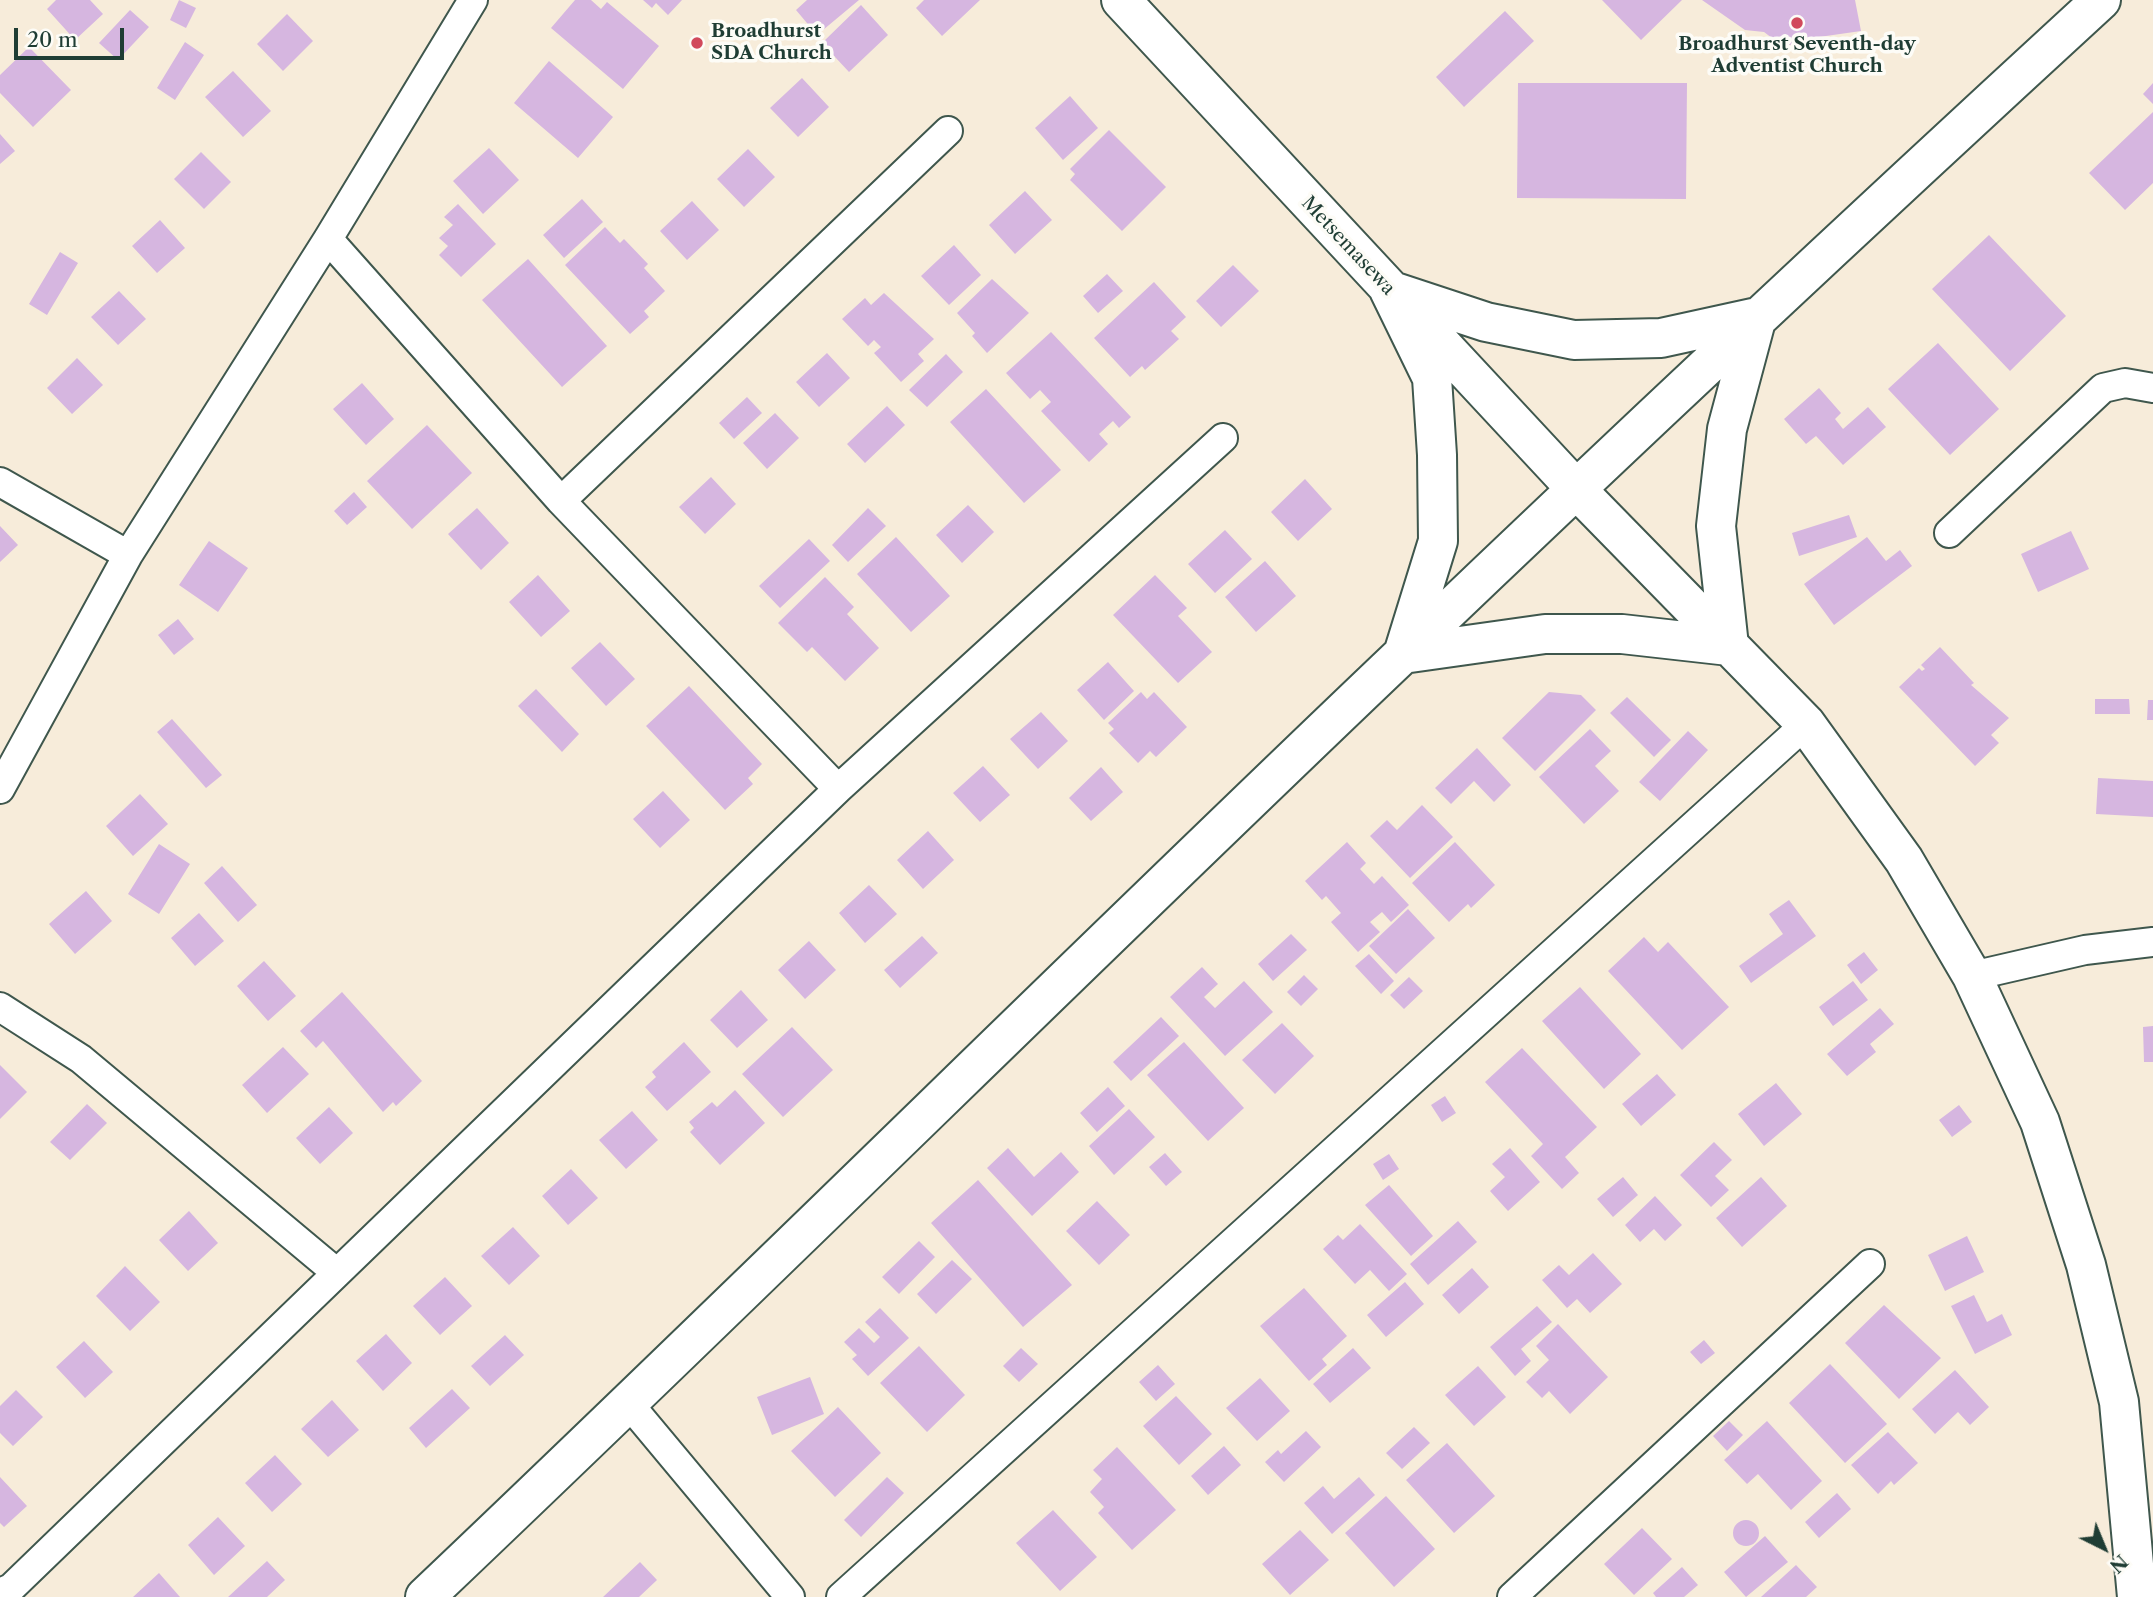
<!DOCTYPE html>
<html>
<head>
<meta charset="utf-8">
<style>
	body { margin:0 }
	#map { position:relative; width:2153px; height:1597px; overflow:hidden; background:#f7ecda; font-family:"Libre Caslon Text",serif }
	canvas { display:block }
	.north { position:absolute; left:2069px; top:1513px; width:70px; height:70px; -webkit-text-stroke:5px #fdfcf7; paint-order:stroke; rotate:137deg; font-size:19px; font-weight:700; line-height:28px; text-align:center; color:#1f3d34 }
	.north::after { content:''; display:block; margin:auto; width:24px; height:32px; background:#1f3d34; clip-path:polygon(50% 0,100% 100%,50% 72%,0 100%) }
	.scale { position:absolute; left:14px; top:28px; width:110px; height:32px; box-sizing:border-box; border:4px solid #1f3d34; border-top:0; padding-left:9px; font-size:21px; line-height:24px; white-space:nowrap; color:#1f3d34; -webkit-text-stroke:5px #fdfcf7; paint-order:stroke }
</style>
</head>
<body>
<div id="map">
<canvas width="2153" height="1597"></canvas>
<div class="north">N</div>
<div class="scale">20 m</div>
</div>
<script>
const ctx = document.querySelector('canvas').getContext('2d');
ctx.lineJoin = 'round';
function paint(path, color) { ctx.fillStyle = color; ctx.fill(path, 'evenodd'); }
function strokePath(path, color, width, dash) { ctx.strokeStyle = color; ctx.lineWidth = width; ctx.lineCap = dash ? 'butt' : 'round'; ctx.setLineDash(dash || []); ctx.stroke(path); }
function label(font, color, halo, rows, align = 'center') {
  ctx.font = font + ' "Libre Caslon Text",serif'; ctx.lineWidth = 7; ctx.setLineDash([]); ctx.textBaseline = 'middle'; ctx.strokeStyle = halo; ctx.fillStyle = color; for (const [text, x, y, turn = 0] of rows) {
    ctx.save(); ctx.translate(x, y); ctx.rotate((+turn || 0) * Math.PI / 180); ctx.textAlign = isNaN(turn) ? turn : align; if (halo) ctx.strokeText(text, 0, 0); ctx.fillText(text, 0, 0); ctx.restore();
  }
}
const building = new Path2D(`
	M56,0h34l13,14 -28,26 -28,-31z
	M179,0l17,8 -10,20 -16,-8z
	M575,0h16l10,9 6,-7 52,44 -36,43 -72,-61z
	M643,0h39l-14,15 -12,-12 -4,5z
	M807,0h52l-42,35 -21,-25z
	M924,0h56l-38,36 -26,-28z
	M1602,0h80l-41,40z
	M1702,0h153l6,31 -49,7 -11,11 -29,-11 -8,-6 -19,-2z
	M861,5l27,30 -39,37 -27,-29z
	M130,10l19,17 -31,33 -19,-17z
	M1505,11l29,30 -70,66 -28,-30z
	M287,14l26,27 -30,30 -26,-27z
	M185,42l19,13 -29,45 -18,-12z
	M29,47l42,43 -38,37 -33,-34v-18z
	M549,61l64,56 -35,41 -64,-55z
	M233,71l38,40 -28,26 -38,-40z
	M802,78l27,29 -31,30 -28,-29z
	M1518,83h169l-1,116 -169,-1z
	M2153,83v21l-10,-10z
	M1070,96l28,32 -35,32 -28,-32z
	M2153,112v71l-28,27 -36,-37z
	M1109,130l57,57 -44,44 -52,-51 5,-6 -5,-5z
	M0,134l15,17 -15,13z
	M489,148l30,32 -36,34 -30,-33z
	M748,149l27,28 -31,30 -27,-28z
	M201,152l30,30 -27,27 -30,-30z
	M1025,191l27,29 -37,34 -26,-29z
	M582,199l21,23 -39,36 -21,-23z
	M692,201l27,29 -32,30 -27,-29z
	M458,204l38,40 -35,33 -22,-22 9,-9 -9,-8 14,-13 -9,-8z
	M160,220l25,28 -28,25 -25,-27z
	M605,227l15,16 4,-4 24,25 -4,4 21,23 -21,20 5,6 -19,17 -65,-69z
	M1989,235l77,81 -56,55 -78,-82z
	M954,245l27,30 -32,30 -28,-29z
	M60,252l18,11 -31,52 -18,-11z
	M528,259l79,87 -45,41 -80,-87z
	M1233,265l26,26 -38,36 -25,-26z
	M1107,274l16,17 -25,22 -15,-17z
	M992,279l37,34 -42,40 -15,-17 3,-3 -18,-20z
	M1154,282l32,35 -15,14 8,8 -34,31 -3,-4 -12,11 -36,-39z
	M119,291l27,28 -28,26 -27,-28z
	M884,293l50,46 -16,15 6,7 -23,21 -27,-29 7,-6 -7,-7 -6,6 -26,-27 23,-21 6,7z
	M1051,332l80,85 -12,11 -6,-7 -14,13 9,10 -19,18 -48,-51 10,-9 -11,-12 -10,9 -24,-26z
	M1938,343l61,66 -49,46 -62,-66z
	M827,353l23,25 -31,29 -23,-25z
	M946,354l17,18 -36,35 -18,-17z
	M77,358l26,27 -31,29 -25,-26z
	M362,383l32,36 -28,26 -33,-36z
	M1819,388l22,25 -6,6 8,10 25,-22 18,20 -43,38 -27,-29 -10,8 -22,-25z
	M986,389l75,81 -37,33 -74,-81z
	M747,397l15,16 -28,26 -15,-16z
	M887,406l18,19 -40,38 -18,-19z
	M775,413l24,25 -32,31 -24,-26z
	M427,425l45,48 -60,56 -45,-48z
	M711,477l25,27 -31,30 -26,-27z
	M1305,479l27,30 -34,32 -27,-29z
	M354,492l13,15 -20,18 -13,-14z
	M968,505l26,27 -32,31 -26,-28z
	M477,508l32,35 -28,27 -33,-36z
	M868,508l18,18 -38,36 -16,-17z
	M1849,515l8,22 -58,19 -7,-23z
	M0,526l18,19 -18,17z
	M1225,530l27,29 -37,34 -27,-29z
	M2071,531l18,38 -51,23 -17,-38z
	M896,537l54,59 -39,36 -54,-58z
	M1867,537l19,24 14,-11 12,16 -78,59 -30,-41z
	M809,539l21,22 -50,47 -21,-22z
	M209,541l39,27 -30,44 -39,-27z
	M1265,561l31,35 -40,36 -31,-35z
	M538,575l32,36 -29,26 -32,-35z
	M1155,575l32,33 -9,8 34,36 -34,31 -65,-68z
	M825,577l29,30 -7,7 32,34 -34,33 -33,-34 -5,5 -29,-29z
	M178,619l16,20 -20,16 -16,-20z
	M600,642l35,37 -29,27 -35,-38z
	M1940,647l34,36 -3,2 38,33 -18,17 8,8 -24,23 -76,-79 20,-19 3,3 3,-2 -4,-4z
	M1108,662l26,29 -30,29 -27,-30z
	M689,686l73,78 -14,14 5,6 -28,26 -79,-84z
	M536,689l43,45 -17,18 -44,-46z
	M1141,692l6,7 7,-7 33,35 -31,30 -6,-6 -12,12 -29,-30 5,-4 -6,-6z
	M1549,692l32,3 15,15 -61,61 -33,-33z
	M1627,697l44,43 -17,17 -44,-44z
	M2095,699h34l1,15h-35z
	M2148,700h5v20h-6z
	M1041,712l27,29 -30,28 -28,-30z
	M172,719l50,56 -16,13 -49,-56z
	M1590,729l21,22 -16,15 24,25 -35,33 -45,-47z
	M1688,731l20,19 -48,51 -21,-19z
	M1477,748l34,37 -17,17 -20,-21 -23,23 -16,-16z
	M983,766l27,29 -30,27 -27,-29z
	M1101,767l22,25 -32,29 -22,-23z
	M2098,778l55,3v36l-57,-3z
	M663,791l27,29 -30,28 -27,-29z
	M140,794l28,30 -35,32 -27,-30z
	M1422,805l31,32 -43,41 -40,-42 17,-16 10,10z
	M928,831l26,29 -31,29 -26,-29z
	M1347,842l19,21 -6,6 14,15 8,-8 27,29 -18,17 -9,-10 -12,10 10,10 -22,20 -27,-30 10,-9 -15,-17 -4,4 -17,-19z
	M1455,842l40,43 -24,23 -3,-4 -19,18 -37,-39z
	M159,844l31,20 -31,50 -31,-20z
	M222,866l35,39 -19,17 -34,-39z
	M869,885l28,29 -32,29 -26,-30z
	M86,891l26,30 -37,33 -26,-30z
	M1789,900l27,36 -65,47 -12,-17 44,-32 -14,-20z
	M1408,909l27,29 -39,36 -27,-28z
	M199,913l25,28 -29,25 -24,-28z
	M1291,934l16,16 -34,31 -15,-17z
	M922,936l16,17 -38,35 -16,-18z
	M1644,937l14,15 10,-10 61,65 -47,43 -74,-79z
	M809,941l27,29 -31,29 -27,-29z
	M1864,952l14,18 -17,14 -14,-19z
	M1369,954l25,27 -13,13 -26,-28z
	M264,961l32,35 -28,25 -31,-35z
	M1202,967l16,17 -14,13 11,11 29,-27 29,31 -48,44 -55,-59z
	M1304,975l14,14 -17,17 -14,-14z
	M1409,977l14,14 -19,18 -14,-14z
	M1853,981l15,19 -35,26 -14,-19z
	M1580,987l61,67 -37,35 -62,-68z
	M741,990l27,30 -31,28 -27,-28z
	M342,992l80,89 -26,25 -3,-4 -10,10 -60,-71 -7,7 -16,-17z
	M1880,1008l14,16 -24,20 6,8 -29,24 -20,-22z
	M1161,1017l18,19 -48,45 -18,-19z
	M1282,1023l32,33 -39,38 -33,-34z
	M2153,1026v36h-9l-1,-35z
	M792,1027l41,43 -50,47 -41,-43z
	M684,1042l27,30 -44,39 -22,-24 11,-10 -4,-5z
	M1184,1042l60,66 -36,33 -61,-66z
	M283,1047l26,27 -42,39 -25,-28z
	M1522,1048l75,79 -32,30 14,16 -17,16 -31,-33 12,-12 -58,-62z
	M0,1065l27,27 -27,27z
	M1657,1074l19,21 -35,31 -19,-22z
	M1776,1083l26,31 -38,32 -26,-32z
	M1108,1087l17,19 -28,26 -17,-19z
	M735,1090l30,33 -45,42 -30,-33 4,-4 -5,-6 23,-20 5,5z
	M1445,1096l11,17 -14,9 -11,-17z
	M87,1104l20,19 -37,37 -20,-18z
	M1959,1105l13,17 -20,15 -13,-17z
	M329,1107l24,26 -33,31 -24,-26z
	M1129,1109l26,28 -41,38 -25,-29z
	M632,1111l26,29 -32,29 -27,-29z
	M1714,1142l18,18 -17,16 14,14 -18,17 -31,-32z
	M1008,1148l26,29 27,-25 18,20 -47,44 -45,-48z
	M1510,1148l30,34 -32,29 -18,-20 15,-14 -13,-13z
	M1165,1153l17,19 -16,14 -17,-19z
	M1389,1154l10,15 -16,11 -10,-16z
	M571,1169l27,29 -30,27 -26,-29z
	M1623,1177l15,18 -25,22 -16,-18z
	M1761,1177l26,29 -45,41 -26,-29z
	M978,1180l94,105 -49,42 -92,-104z
	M1389,1185l44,51 -22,20 -46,-51z
	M1655,1196l27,29 -17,16 -11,-12 -14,13 -15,-17z
	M1097,1201l33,34 -31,30 -33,-34z
	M189,1211l29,32 -30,28 -29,-31z
	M1458,1221l19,21 -49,43 -18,-21z
	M1360,1224l47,50 -18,17 -19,-21 -15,14 -32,-35 15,-14 5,5z
	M513,1227l27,29 -31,29 -28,-29z
	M1967,1236l17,36 -39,19 -17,-36z
	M919,1241l16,16 -36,37 -17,-17z
	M1593,1253l29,31 -32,29 -13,-14 -10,9 -25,-28 17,-15 10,10z
	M952,1260l20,19 -36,35 -19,-20z
	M125,1266l35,36 -30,29 -34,-35z
	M1472,1268l17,19 -30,27 -17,-19z
	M445,1277l27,29 -32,29 -27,-29z
	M1405,1282l19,22 -38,33 -19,-22z
	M1304,1288l43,48 -25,23 5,6 -18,16 -49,-55z
	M1974,1295l13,27 15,-8 10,21 -37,19 -24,-48z
	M1884,1305l57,53 -42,41 -54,-56z
	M1537,1306l15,16 -31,27 10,12 -16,15 -25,-29z
	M880,1308l29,30 -41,38 -16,-17 5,-4 -13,-13 15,-14 15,15 6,-6 -15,-15z
	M1558,1324l50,53 -38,37 -21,-23 -7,7 -16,-16 23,-22 -13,-14z
	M386,1334l26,29 -29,28 -27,-30z
	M505,1335l19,20 -34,31 -19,-20z
	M1704,1340l11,13 -14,11 -11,-12z
	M84,1341l29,31 -28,26 -29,-31z
	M919,1346l46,49 -38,37 -47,-49z
	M1021,1348l17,16 -19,18 -16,-16z
	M1353,1348l18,20 -41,35 -17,-19z
	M1830,1364l57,60 -42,39 -56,-60z
	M1158,1365l17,19 -19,17 -17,-19z
	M1478,1366l28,31 -32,29 -29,-31z
	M1955,1370l34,37 -19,18 -12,-13 -23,22 -23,-25z
	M810,1377l14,37 -52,21 -15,-38z
	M1260,1378l30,33 -33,30 -31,-33z
	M452,1389l18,19 -44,40 -17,-20z
	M16,1390l27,27 -30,29 -13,-13v-27z
	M1176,1396l36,38 -33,31 -36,-39z
	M332,1400l27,30 -31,27 -27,-28z
	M838,1407l43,46 -46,44 -44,-46z
	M1729,1421l14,14 -16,16 -14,-15z
	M1767,1421l55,60 -31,29 -33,-36 -11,10 -23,-24z
	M1414,1427l16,16 -28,26 -16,-16z
	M1306,1431l15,16 -37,35 -19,-20 13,-12 3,4z
	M1888,1432l30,31 -24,22 -3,-4 -13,13 -27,-29z
	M1447,1443l48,53 -41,37 -48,-53z
	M1224,1446l17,19 -33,30 -17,-19z
	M1117,1447l59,63 -44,40 -34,-37 6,-6 -14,-15 12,-13 -9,-9z
	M275,1455l27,29 -30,28 -27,-29z
	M0,1477l27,29 -23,21 -4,-4z
	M887,1477l17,16 -43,44 -17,-17z
	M1359,1477l16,18 -43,39 -28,-31 19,-17 11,13z
	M1837,1493l14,16 -32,29 -14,-16z
	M1386,1496l49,53 -41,38 -49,-54z
	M1053,1510l44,47 -37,34 -44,-48z
	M218,1517l27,29 -31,29 -26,-30z
	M1733 1533a13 13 0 1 1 26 0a13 13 0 1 1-26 0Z
	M1642,1528l30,31 -38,36 -30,-31z
	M1300,1530l29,30 -39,35 -28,-31z
	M1765,1536l23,26 -42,35 -22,-25z
	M267,1561l18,19 -18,17h-39z
	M640,1562l17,18 -18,17h-36z
	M1796,1565l21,22 -11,10h-45z
	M1682,1567l16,18 -14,12h-28l-3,-4z
	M159,1573l21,24h-47z`);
const street = new Path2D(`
	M328,239l233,262 277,288
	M0,482l128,73
	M561,501l387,-370
	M1949,533l154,-145 22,-5 28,5
	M0,789l128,-234 200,-316 145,-239
	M1972,976l113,-26 68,-8
	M0,1007l81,52 256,214
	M629,1404l161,193
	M0,1593l11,-5 827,-799 385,-351
	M841,1597l965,-873
	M1512,1597l358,-333`);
const secondary = new Path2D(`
	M1121,0l456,490 229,234 98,136 68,116 68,146 46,143 33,137 18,195
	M1389,290l97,32 88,18 87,-2 96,-21 -30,112 -11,97 13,120 -107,-12h-77l-142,20 35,-113 -1,-86 -5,-77z
	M425,1597c329,-312 651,-632 980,-945 230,-220 462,-437 696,-652`);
const markers = [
	[1797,23,7,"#d1495b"],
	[697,43,7,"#d1495b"]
];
const poiNames = [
	["Broadhurst",711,32],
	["SDA Church",711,54],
	["Broadhurst Seventh-day",1797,45,"center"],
	["Adventist Church",1797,67,"center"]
];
const streetNames = [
	["Metsemasewa",1348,246,47]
];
paint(building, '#d6b6e0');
strokePath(street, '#3f574d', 32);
strokePath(secondary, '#3f574d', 42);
strokePath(street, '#fff', 28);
strokePath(secondary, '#fff', 38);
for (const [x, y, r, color] of markers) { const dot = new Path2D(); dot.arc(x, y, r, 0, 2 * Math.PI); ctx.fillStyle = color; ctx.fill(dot); strokePath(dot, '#fdfcf7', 2.5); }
label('bold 19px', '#1f3d34', '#fdfcf7', poiNames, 'left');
label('19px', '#1f3d34', '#fdfcf7', streetNames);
</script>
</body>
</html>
